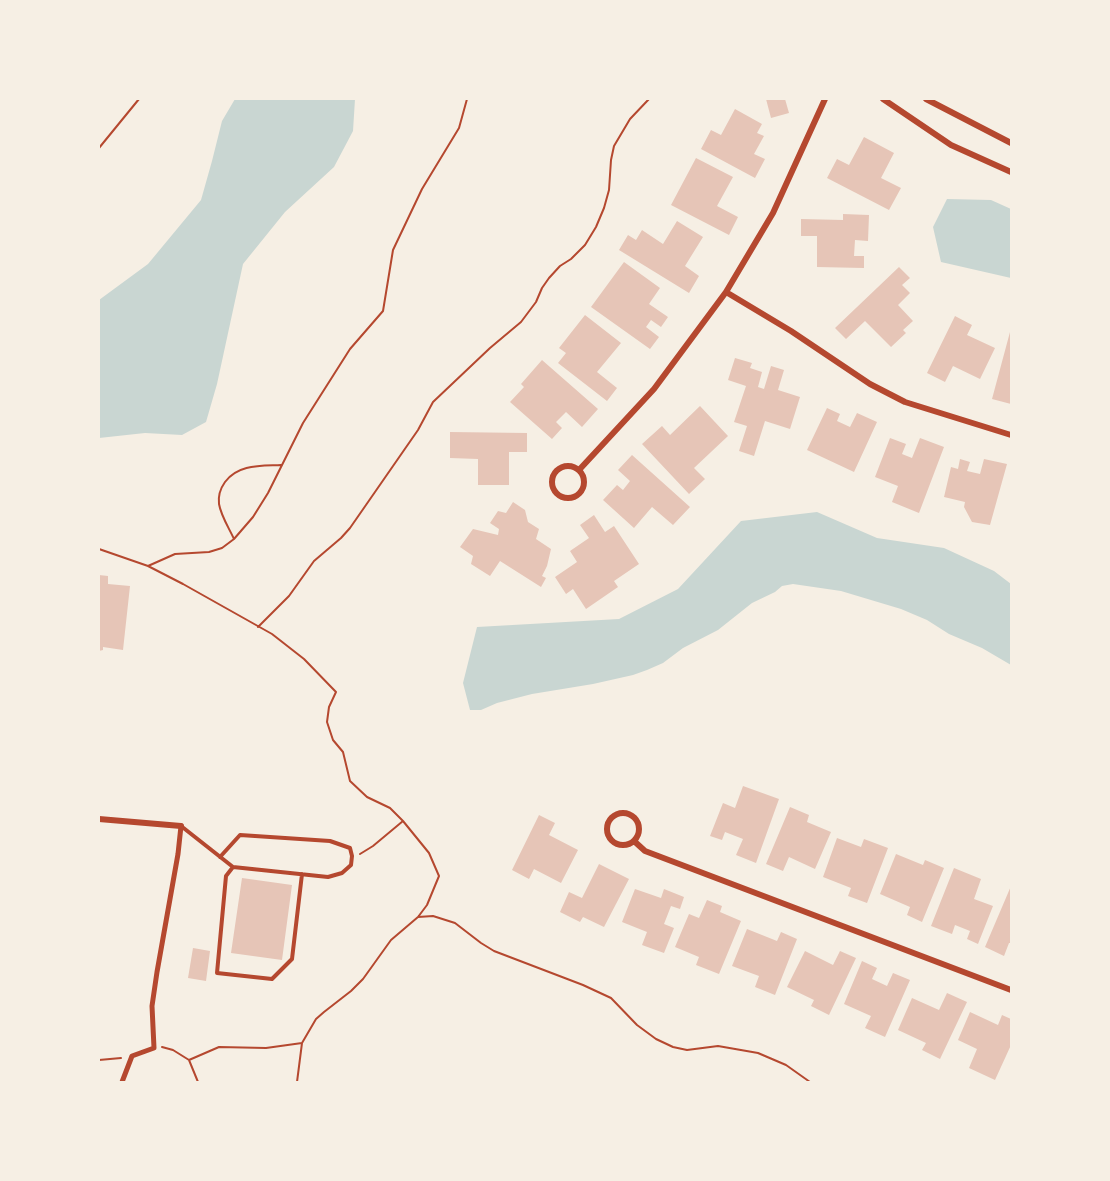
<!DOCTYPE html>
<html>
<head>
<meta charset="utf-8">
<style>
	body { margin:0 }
	#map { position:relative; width:1110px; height:1181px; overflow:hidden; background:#f6efe4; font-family:Signika,sans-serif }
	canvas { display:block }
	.frame { position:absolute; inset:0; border:100px solid #f6efe4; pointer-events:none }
</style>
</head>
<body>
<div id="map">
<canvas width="1110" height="1181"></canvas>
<div class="frame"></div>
</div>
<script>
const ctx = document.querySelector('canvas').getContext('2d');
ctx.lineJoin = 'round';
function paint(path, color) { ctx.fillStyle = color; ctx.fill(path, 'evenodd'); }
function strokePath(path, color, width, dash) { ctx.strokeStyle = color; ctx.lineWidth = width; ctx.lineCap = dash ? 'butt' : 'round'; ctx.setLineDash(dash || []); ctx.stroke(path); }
const water = new Path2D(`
	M235,99h120l-2,32 -19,36 -49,45 -42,52 -26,120 -11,38 -24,13 -37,-2 -46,5v-138l49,-36 53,-64 11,-39 10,-40z
	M947,199l44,1 20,9v69l-70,-16 -8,-35z
	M817,512l60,26 67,10 50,23 17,13v81l-29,-17 -33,-14 -22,-14 -26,-11 -60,-18 -48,-7 -11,2 -7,6 -23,11 -34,27 -35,18 -20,15 -16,7 -14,5 -40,9 -61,10 -35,9 -16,7h-11l-7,-27 14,-56 142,-8 59,-30 63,-68z`);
const building = new Path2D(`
	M766,99h19l4,14 -18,5z
	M735,109l27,15 -5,9 7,3 -10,18 11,5 -10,19 -54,-29 10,-19 10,5z
	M864,137l30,16 -13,25 20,10 -12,22 -62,-32 10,-19 12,6z
	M696,158l37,19 -16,29 21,11 -9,18 -58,-30z
	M843,214l26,1 -1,26 -13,-1 -1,16h10v12l-47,-1v-31h-16v-17l42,1z
	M677,221l26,16 -18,29 14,10 -10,17 -70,-43 9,-15 8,5 6,-10 21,14z
	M624,262l36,26 -11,16 19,13 -7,10 -10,-7 -5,7 13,10 -9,12 -59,-42z
	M899,267l11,11 -8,7 8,8 -12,12 15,16 -10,9 3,3 -15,14 -26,-26 -19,18 -11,-11z
	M585,315l36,28 -24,29 20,16 -10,13 -49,-38 8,-10 -7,-5z
	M955,316l17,9 -5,10 28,13 -15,31 -27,-13 -8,16 -18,-9z
	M1010,332h1v72l-19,-5z
	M735,358l17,5 -2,5 12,4 -4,15 6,2 7,-23 13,4 -6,20 22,7 -10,32 -25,-8 -11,35 -15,-5 8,-25 -13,-4 12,-36 -18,-6z
	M542,360l56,49 -16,18 -16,-15 -10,10 6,6 -10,11 -42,-37 14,-15 -3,-3z
	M700,406l28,30 -34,32 11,11 -16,15 -47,-50 20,-18 8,9z
	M827,408l13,6 -3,7 13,6 7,-14 20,9 -23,50 -47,-22z
	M450,432l77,1v19h-18v33h-31v-26l-28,-1z
	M890,438l16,6 -4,10 10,4 8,-20 24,9 -25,66 -27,-11 6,-16 -23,-9z
	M632,455l58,52 -17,18 -21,-18 -18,21 -31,-28 14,-15 6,5 7,-9 -12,-11z
	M960,459l10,3 -3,9 13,3 4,-15 23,5 -17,61 -18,-3 -8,-15 1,-5 -21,-5 7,-30 7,2z
	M513,502l12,8 3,12 11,7 -3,10 15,10 -4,17 -5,10 4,2 -5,9 -41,-26 -10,15 -19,-12 2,-8 -13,-9 13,-18 25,6 1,-6 -9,-6 8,-12 8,2z
	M594,515l11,17 9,-6 25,38 -25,17 4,6 -32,22 -13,-20 -7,5 -11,-17 22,-15 -7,-11 19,-13 -9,-13z
	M99,575l9,1v8l22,2 -7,64 -20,-3v3l-4,1z
	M743,786l36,13 -23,64 -20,-8 7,-16 -18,-7 -3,8 -12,-4 13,-33 12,5z
	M790,807l19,8 -2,7 24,10 -16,37 -26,-12 -6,14 -17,-7z
	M539,815l16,8 -6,12 29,15 -17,33 -27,-14 -5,10 -17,-9z
	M837,838l24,9 3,-8 24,9 -21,55 -19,-7 3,-8 -28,-11z
	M896,854l27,11 2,-5 19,8 -22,54 -15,-7 3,-8 -30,-13z
	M599,864l30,15 -25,48 -21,-10 -3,5 -20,-10 9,-20 13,6z
	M954,868l27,11 -7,20 19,7 -15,38 -11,-5 3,-8 -15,-6 -3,9 -21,-8z
	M242,878l50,7 -10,75 -51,-7z
	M1011,886v57h-2l-5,13 -19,-9z
	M635,889l26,9 3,-9 20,8 -4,12 -9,-3 -7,18 10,4 -10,25 -22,-8 5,-13 -25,-10z
	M707,900l15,6 -2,6 21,9 -22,53 -23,-9 3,-8 -24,-10 14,-33 10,4z
	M747,929l30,12 4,-9 16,7 -22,56 -20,-8 4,-11 -27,-10z
	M193,948l17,3 -4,30 -18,-3z
	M805,951l28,14 7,-14 16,7 -27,57 -18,-9 3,-6 -27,-13z
	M862,961l15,7 -5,11 15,7 6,-13 17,7 -25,57 -20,-9 6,-12 -27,-12z
	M947,993l20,9 -27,57 -18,-9 4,-7 -28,-13 14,-32 27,12z
	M970,1012l28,13 4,-10 9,4v26l-16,35 -26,-12 8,-19 -19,-9z`);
const path = new Path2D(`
	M99,148l40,-49
	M234,539c-5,-11 -13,-23 -15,-35 -1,-8 1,-15 6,-22 13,-18 36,-16 56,-17
	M99,549l49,17 35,18 89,50 32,25 32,33 -7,15 -2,15 6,18 10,12 7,29 17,16 23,11 13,13 26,32 10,23 -12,29 -9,12 -27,23 -28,39 -12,12 -27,21 -8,7 -14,24 -5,39
	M148,566l27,-12 34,-2 13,-4 12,-9 19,-22 15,-24 35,-70 47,-74 33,-38 10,-61 29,-61 37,-61 8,-29
	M258,627l31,-31 25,-35 27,-23 9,-10 68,-98 15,-28 57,-54 31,-26 15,-20 6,-14 7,-10 11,-12 11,-7 14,-14 11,-18 8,-19 5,-18 2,-30 3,-14 16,-27 19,-20
	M360,854l13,-8 30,-25
	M418,917l15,-1 22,7 26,20 13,8 89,34 28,13 26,27 19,14 17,8 14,3 31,-4 40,7 28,12 24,17
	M162,1047l11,3 16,10 30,-13 47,1 36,-5
	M99,1060l22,-2
	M189,1060l9,22`);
const service = new Path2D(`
	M181,826l52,41 95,10 14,-4 9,-8 1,-9 -2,-8 -20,-7 -90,-6 -20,22
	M233,867l-7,9 -9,97 55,6 20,-20 10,-85`);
const pedestrian = new Path2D(`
	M122,1082l10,-26 22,-8 -2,-42 5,-34 21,-118 3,-28`);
const minor = new Path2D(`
	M883,99l68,46 60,27
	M926,99l85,44
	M726,292l65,39 79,53 35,18 106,33
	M552 482a16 16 0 1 1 32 0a16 16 0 1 1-32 0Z
	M579,470l75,-81 72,-97 47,-79 52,-114
	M607 829a16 16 0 1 1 32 0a16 16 0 1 1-32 0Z
	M99,819l82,7
	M634,841l11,10 366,139`);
paint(water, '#c9d6d2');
paint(building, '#e6c5b7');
strokePath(path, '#b5482f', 2);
strokePath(service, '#b5482f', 4);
strokePath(pedestrian, '#b5482f', 5);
strokePath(minor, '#b5482f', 6);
</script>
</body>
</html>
